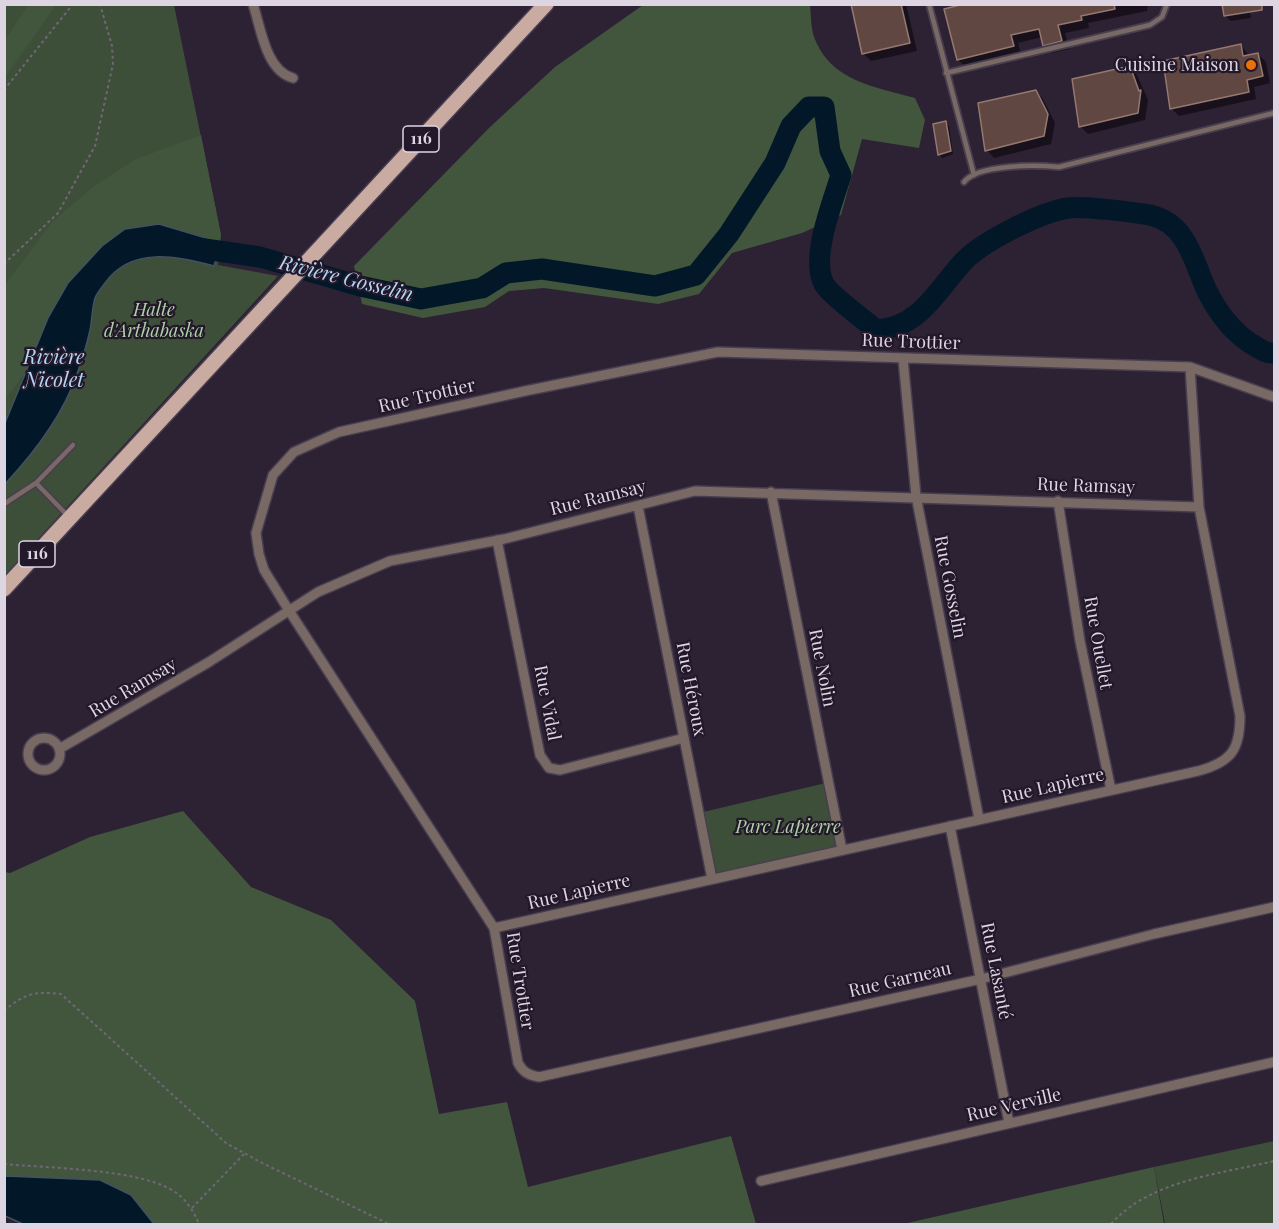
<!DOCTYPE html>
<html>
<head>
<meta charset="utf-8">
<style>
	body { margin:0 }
	#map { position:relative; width:1279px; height:1229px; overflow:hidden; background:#2d2134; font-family:"Playfair Display",serif }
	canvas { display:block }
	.frame { position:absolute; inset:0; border:6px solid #ddd5e2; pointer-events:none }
</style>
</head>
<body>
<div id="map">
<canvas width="1279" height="1229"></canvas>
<div class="frame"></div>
</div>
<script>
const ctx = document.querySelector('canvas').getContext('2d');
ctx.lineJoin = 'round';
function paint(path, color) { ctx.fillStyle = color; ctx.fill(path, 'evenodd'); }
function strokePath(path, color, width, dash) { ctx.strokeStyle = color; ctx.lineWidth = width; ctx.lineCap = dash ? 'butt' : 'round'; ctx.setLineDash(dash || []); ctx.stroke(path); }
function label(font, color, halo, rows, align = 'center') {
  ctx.font = font + ' "Playfair Display",serif'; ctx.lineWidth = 4.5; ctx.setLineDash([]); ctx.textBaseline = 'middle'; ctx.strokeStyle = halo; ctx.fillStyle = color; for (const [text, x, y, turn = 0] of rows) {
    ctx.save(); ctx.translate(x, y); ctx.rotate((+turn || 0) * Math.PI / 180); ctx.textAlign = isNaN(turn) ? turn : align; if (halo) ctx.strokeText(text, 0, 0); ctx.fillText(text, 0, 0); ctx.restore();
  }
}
const green = new Path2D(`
	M5,5h169l47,230 -3,30 60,11 -273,299v-91c29,-31 58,-69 72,-110 5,-14 10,-30 13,-44 2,-10 2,-22 5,-32 2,-5 7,-11 10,-15 26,-37 72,-27 109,-17l-55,-42 -111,94 -43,105z
	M830,782l12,68 -130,29 -13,-66z
	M1274,1141v83h-109l-11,-57z`);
const forest = new Path2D(`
	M28,5h28l-51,72v-37z
	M643,5h167c1,10 1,23 4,32 16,44 61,50 101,61l10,22 -6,28 -57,-9 -21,76 -39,18 -70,20 -33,41 -41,10 -114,-16 -35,3 -24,16 -62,11 -61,-14 -8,-38 135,-138 66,-61z
	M201,135l20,100 -3,17 -12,-15 -47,-13 -34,5 -57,54 -20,35 -19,49 -24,33 -1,-114 49,-65 40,-34 43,-28z
	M183,811l68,76 80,33 84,81 24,113 68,-12 21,85 203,-51 25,88h-602l-23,-29 -31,-15 -95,-4v-304l5,1 80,-36z
	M1154,1167l10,57h-261z`);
const water = new Path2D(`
	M159,224l47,14 12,14 -4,14c-37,-10 -83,-20 -109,17 -3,4 -8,10 -10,15 -3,10 -3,22 -5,32 -3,14 -8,30 -13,44 -14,41 -43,79 -72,110v-61l43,-105 20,-35 34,-37 23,-17z
	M5,1176l95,4 31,15 23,29h-131l-18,-8z`);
const shadow = new Path2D(`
	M853,4h53l11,47 -46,10 -8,-8z
	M971,4h177l-1,7 -59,12 1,5 -24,5 4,16 -17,4 -8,-8 -2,-8 -24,6 3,11 -55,13 -8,-7z
	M1249,4l2,14 -20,3 -6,-5z
	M1241,45l8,11 9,-2 8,8 4,21 -16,4 2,12 -77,17 -8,-8z
	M1130,68l7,7 11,25 -3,20 -57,14 -7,-7z
	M1036,91l7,8 12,24 -4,21 -57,14 -7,-8z
	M945,122l4,4 4,28 -11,4 -3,-4z`);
const river = new Path2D(`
	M191,247l69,10 100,29 61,13 61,-11 24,-15 36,-4 113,17 41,-11 33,-41 46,-71 16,-37 18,-19h15l6,44 11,24c-8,27 -31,82 -17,109 6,11 41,36 52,46 46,-2 63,-44 90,-71 20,-19 75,-47 102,-51 16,-2 65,4 82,7 38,9 43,46 57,76 10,20 25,40 43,52 9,5 15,11 24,10`);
const building = new Path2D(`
	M851,4h50l9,39 -48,11z
	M964,4h150l1,5 -34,7 1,4 -24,5 4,16 -19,5 -4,-17 -28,6 3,11 -57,14 -13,-51z
	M1222,4h40v6l-38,6z
	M1241,44l2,12 15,-3 5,23 -16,4 2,12 -79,17 -7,-48z
	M1130,66l9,25 2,-1 -3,23 -59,14 -7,-48z
	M1036,90l12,24 -4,22 -59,15 -7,-48z
	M946,121l5,30 -13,4 -5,-31z`);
const path = new Path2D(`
	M4,90l69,-86
	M4,264l54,-51 37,-67 18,-82 -1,-18 -12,-42
	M4,1011c21,-18 31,-20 57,-17l165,149 36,20 127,61
	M4,1164c44,4 130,5 166,25 15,8 23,21 29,35
	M192,1208l52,-54
	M1111,1224c39,-44 109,-50 163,-63`);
const lane = new Path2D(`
	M929,4l45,171
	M946,73l204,-48 12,-8 5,-13
	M964,182c14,-18 72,-17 95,-15l215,-54
	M36,483l32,33
	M4,504l32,-21 37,-38`);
const street = new Path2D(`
	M253,4c8,25 13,67 40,74
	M903,359l13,137 63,323
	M1274,397l-84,-30 -472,-15 -193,39 -186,41 -45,20 -21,23 -17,58 3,21 5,16 24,39 206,319 24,135c5,9 10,12 21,14l442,-98 173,-45 120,-27
	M771,492l71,358
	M1058,501l22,140 31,149
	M638,506l74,373
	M497,540l43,215 9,13 11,2 124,-32
	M28 754a16 16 0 1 1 32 0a16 16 0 1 1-32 0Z
	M59,749l150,-87 109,-70 72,-31 114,-22 191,-48 504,16
	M950,826l59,297
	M494,928l704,-157c34,-9 42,-22 42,-55l-41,-209 -9,-140
	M761,1181l513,-119`);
const primary = new Path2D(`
	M4,589l542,-585`);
const markers = [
	[1251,65,6,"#e8710a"]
];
const shields = [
	[421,139,36],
	[37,554,36]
];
const shieldNames = [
	["116",421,139],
	["116",37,554]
];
const poiNames = [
	["Cuisine Maison",1239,65]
];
const parkNames = [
	["Halte",154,310],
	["d'Arthabaska",154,331],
	["Parc Lapierre",788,827]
];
const streetNames = [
	["Rue Trottier",911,342,2],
	["Rue Trottier",427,396,-13],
	["Rue Ramsay",1086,486,2],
	["Rue Ramsay",598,498,-14],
	["Rue Gosselin",950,587,79],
	["Rue Ouellet",1098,643,80],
	["Rue Nolin",822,668,79],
	["Rue Ramsay",133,688,-31],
	["Rue Héroux",691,689,79],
	["Rue Vidal",547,703,79],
	["Rue Lapierre",1053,786,-13],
	["Rue Lapierre",579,892,-13],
	["Rue Lasanté",996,971,79],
	["Rue Garneau",900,980,-13],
	["Rue Trottier",520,981,81],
	["Rue Verville",1014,1105,-13]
];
const waterNames = [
	["Rivière Gosselin",346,279,14],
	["Rivière",54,358],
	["Nicolet",54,381]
];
paint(green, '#3d4f39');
paint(forest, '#42563e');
paint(water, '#021829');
strokePath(water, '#445160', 1.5);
paint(shadow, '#0007');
strokePath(river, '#021829', 21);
paint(building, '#614741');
strokePath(building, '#957871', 1.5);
strokePath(lane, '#493e50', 8);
strokePath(street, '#493e50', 12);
strokePath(primary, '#493e50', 18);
strokePath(path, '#716677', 2, [3, 3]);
strokePath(lane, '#786964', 4.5);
strokePath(street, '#786964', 9);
strokePath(primary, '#c9aba1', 15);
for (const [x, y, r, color] of markers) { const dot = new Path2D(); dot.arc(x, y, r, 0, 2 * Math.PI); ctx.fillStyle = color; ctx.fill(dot); strokePath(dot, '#23182a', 2); }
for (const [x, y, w] of shields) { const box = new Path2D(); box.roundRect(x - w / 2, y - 13, w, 26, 4.5); ctx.fillStyle = '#23182a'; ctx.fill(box); strokePath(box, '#ddd5e2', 1.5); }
label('bold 16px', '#ddd5e2', null, shieldNames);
label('18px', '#ddd5e2', '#23182a', poiNames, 'right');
label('italic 18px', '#add3a5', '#23182a', parkNames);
label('18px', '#ddd5e2', '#23182a', streetNames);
label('italic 20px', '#b1d6f6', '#23182a', waterNames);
</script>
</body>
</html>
